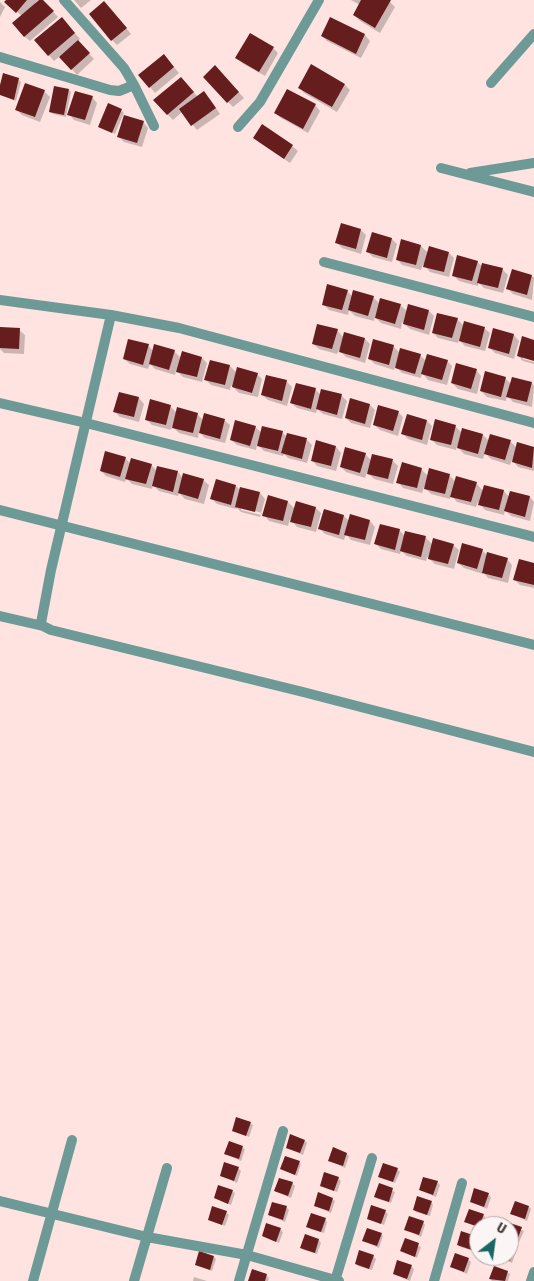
<!DOCTYPE html>
<html>
<head>
<meta charset="utf-8">
<style>
	body { margin:0 }
	#map { position:relative; width:534px; height:1281px; overflow:hidden; background:#fee3e0; font-family:"Fira Sans Condensed",sans-serif }
	canvas { display:block }
	.north { position:absolute; left:469px; top:1216px; width:50px; height:50px; box-sizing:border-box; background:#fcf5f5; border:1px solid #b2a9a8; border-radius:50%; rotate:30deg; font-size:14px; font-weight:700; line-height:20px; text-align:center; color:#433635 }
	.north::after { content:''; display:block; margin:auto; width:18px; height:22px; background:#186665; clip-path:polygon(50% 0,100% 100%,50% 72%,0 100%) }
</style>
</head>
<body>
<div id="map">
<canvas width="534" height="1281"></canvas>
<div class="north">U</div>
</div>
<script>
const ctx = document.querySelector('canvas').getContext('2d');
ctx.lineJoin = 'round';
function paint(path, color) { ctx.fillStyle = color; ctx.fill(path, 'evenodd'); }
function strokePath(path, color, width, dash) { ctx.strokeStyle = color; ctx.lineWidth = width; ctx.lineCap = dash ? 'butt' : 'round'; ctx.setLineDash(dash || []); ctx.stroke(path); }
const shadow = new Path2D(`
	M7,0h31l-3,3 1,1 6,-4 16,17 -28,24 -6,-5 -2,-20 -16,-14z
	M74,0h17l-10,8z
	M351,0h37l7,7 -15,26 -20,-12 -6,-6 6,-10z
	M0,2l5,5 -5,10z
	M110,8l21,26 -14,11 -5,-5z
	M331,19l34,16 5,6 -9,17 -34,-17 -5,-5z
	M67,24l13,15 -3,2 17,18 -17,16 -17,-19 -6,5 -18,-21z
	M273,48l5,5 -13,23 -23,-13 -5,-6z
	M169,61l10,12 -24,20 -5,-6z
	M220,72l24,26 -11,9 -29,-30z
	M4,75l15,5 2,2 -5,19 -16,-7z
	M186,84l12,13 11,1 11,16 -23,16 -15,-18 -9,8 -6,-6z
	M345,85l5,5 -13,22 -33,-19 -5,-6z
	M69,90l2,2 -5,25 -13,-3 -3,-2z
	M44,91l6,6 -10,25 -18,-7 -5,-5z
	M92,97l5,6 -7,22 -16,-5 -5,-6z
	M315,105l5,6 -12,22 -27,-15 -6,-5z
	M121,110l3,3 -9,21 -15,-7z
	M143,122l5,6 -6,19 -18,-5 -5,-5z
	M262,126l30,20 6,5 -8,12 -30,-20 -6,-5z
	M342,225l19,5 5,5 -5,19 -19,-6 -5,-5z
	M392,239l5,5 -5,18 -19,-5 -5,-5z
	M402,241l19,5 7,7h21l5,5 -5,19 -19,-5 -7,-8 -2,6 -19,-5 -5,-6z
	M477,262l6,5 19,2 6,6 -5,18 -19,-5 -6,-6v4l-19,-5 -6,-6z
	M532,276l2,2 -2,22 -19,-6 -5,-5z
	M347,291l6,6h20l7,7 20,1 8,7 21,-1 5,5 -5,19 -19,-6 -8,-7 -1,7 -20,-6 -6,-6 -1,4 -19,-5 -6,-6 -1,5 -19,-5 -6,-6z
	M457,319l7,7 20,2 6,5 -5,18 -20,-5 -6,-6 -1,3 -20,-5 -5,-5z
	M0,328l19,2 6,5 -1,19 -20,-1 -4,-4z
	M337,330l7,8 21,1 5,5 -5,19 -19,-6 -7,-7 -2,4 -18,-5 -6,-5z
	M514,335l5,6 -5,18 -19,-6 -5,-5z
	M534,341v19l-11,-3v2l11,3v2l-11,-3 -5,-5z
	M148,345l5,6h21l7,7 2,-5 19,5 5,5 -5,19 -19,-5 -7,-7 -1,5 -20,-6 -5,-5 -2,5 -18,-5 -6,-5z
	M393,346l7,7 20,2 6,6h21l5,5 -5,19 -19,-5 -6,-7 -1,5 -19,-5 -7,-7 -1,4 -19,-6 -6,-5z
	M230,366l7,7 20,1 5,5 -4,18 -19,-4 -8,-8 -1,5 -19,-5 -5,-5z
	M476,370l5,6 -4,18 -19,-5 -6,-6z
	M505,378l6,6 21,-1 2,3 -2,21 -19,-5 -6,-6 -1,5 -19,-4 -6,-6z
	M286,381l6,6 -5,19 -19,-6 -6,-5z
	M296,384l20,6 5,5h20l6,6 -5,18 -19,-5 -6,-5 -1,4 -19,-5 -6,-5z
	M139,398l5,6 -5,18 -19,-5 -5,-5z
	M351,400l19,5 5,5 -5,18 -19,-5 -5,-5z
	M170,406l7,7 20,1 6,6h21l6,5 -5,18 -20,-5 -6,-6 -1,6 -19,-5 -7,-7 -1,4 -19,-5 -6,-6z
	M398,412l5,5 -5,19 -18,-6 -6,-5z
	M427,421l5,5 -5,19 -19,-6 -5,-5z
	M455,426l7,7 21,2 6,6h21l7,7 1,-5 16,5v23l-16,-4 -6,-7 -2,5 -19,-6 -6,-6 -2,6 -19,-5 -7,-8 -1,4 -19,-5 -6,-6z
	M255,427l7,6 20,-1 5,5 1,-3 19,6 5,5 -5,18 -19,-5 -4,-4 -1,2 -19,-5 -7,-7 -1,6 -19,-5 -6,-5z
	M336,447l5,6 -5,18 -19,-5 -5,-6z
	M365,454l7,7 20,-1 6,6 -5,18 -19,-5 -7,-7 -2,6 -19,-6 -5,-5z
	M125,458l6,6 20,1 6,6 21,1 5,6 20,2 6,5 -5,19 -19,-5 -6,-6 -1,3 -19,-5 -6,-6 -1,4 -20,-5 -6,-6 -1,4 -19,-6 -5,-5z
	M421,469l7,7 21,-1 7,7 20,1 7,8h21l5,6h21l4,5 -4,19 -19,-5 -6,-6 -1,5 -19,-5 -7,-8 -2,5 -19,-5 -6,-7 -1,4 -19,-5 -7,-7 -2,6 -19,-5 -5,-6z
	M236,486l4,4 1,-2 19,5 5,6 -5,18 -19,-5 -4,-4 -1,1 -19,-5 -5,-5zM241,507l21,6 -1,2 -20,-5z
	M288,502l7,7 21,-1 5,5 -5,19 -19,-5 -7,-8 -2,7 -19,-5 -5,-6z
	M325,510l19,6 5,5h21l5,6 -5,18 -19,-5 -5,-6 -2,6 -19,-6 -5,-5z
	M399,530l6,6 21,2 7,7h20l6,5 -5,19 -19,-5 -8,-7 -1,4 -19,-5 -6,-5 -1,3 -19,-5 -5,-5z
	M482,550l5,5 20,4 5,6 -4,18 -20,-5 -5,-6v2l-19,-6 -6,-5z
	M534,565v23l-14,-3 -6,-6z
	M250,1123l3,2 -4,12 -16,-7z
	M305,1141l2,2 -4,12 -16,-7z
	M230,1142l15,7 -4,12 -15,-7z
	M347,1154l2,2 -4,12 -15,-7z
	M299,1162l2,2 -4,12 -15,-7z
	M238,1168l3,3 -4,12 -16,-8z
	M397,1169l3,3 -5,11 -15,-7z
	M338,1178l3,3 -4,11 -16,-7z
	M437,1182l3,3 -4,12 -16,-7z
	M292,1183l3,3 -4,12 -16,-7z
	M380,1185l15,7 -4,11 -13,-4 -2,-2z
	M232,1191l3,2 -4,12 -16,-7z
	M488,1194l3,3 -4,12 -16,-8z
	M332,1199l3,2 -4,12 -16,-7z
	M431,1202l2,3 -3,11 -14,-4 -2,-2z
	M273,1203l14,5 2,2 -4,12 -16,-7z
	M529,1207l2,2 -4,12 -15,-7z
	M385,1211l3,3 -4,11 -16,-7z
	M226,1212l3,3 -4,11 -16,-7z
	M483,1215l2,2 -3,9h-3v2l-13,-6z
	M325,1219l2,3 -3,11 -14,-4 -2,-2z
	M423,1222l2,3 -4,12 -15,-8z
	M508,1224l16,7 -5,11 -10,-3z
	M280,1229l3,3 -4,11 -16,-7z
	M381,1234l2,2 -4,12 -15,-7z
	M305,1236l14,4 2,3 -4,11 -13,-4 -3,-2z
	M475,1237l3,3 -4,11 -14,-4 -2,-3z
	M406,1240l15,7 -4,11 -15,-7z
	M509,1247l7,4 -4,12 -15,-7h12z
	M373,1256l3,3 -4,11 -14,-4 -2,-3z
	M214,1257l2,2 -4,12 -16,-7z
	M468,1259l3,3 -4,12 -16,-7z
	M411,1266l3,3 -4,12 -16,-7z
	M507,1272l3,2 -2,7h-16l-2,-2z
	M266,1275l3,3 -1,3h-18z
	M194,1277l13,4h-14z`);
const building = new Path2D(`
	M6,0h21l-11,13 -12,-11z
	M39,0h4l11,11 -30,26 -12,-14z
	M361,0h30l-16,28 -22,-13z
	M104,1l23,27 -16,13 -22,-27z
	M62,17l13,16 -27,23 -14,-16z
	M330,17l35,17 -9,20 -35,-18z
	M250,33l24,14 -15,25 -24,-14z
	M78,40l12,13 -19,17 -12,-13z
	M164,54l10,13 -25,21 -11,-13z
	M311,64l34,20 -13,23 -34,-19z
	M215,65l24,27 -12,11 -24,-26z
	M3,73l16,5 -5,22 -14,-5v-10z
	M181,77l13,15 -27,23 -14,-15z
	M25,83l20,7 -10,27 -20,-7z
	M54,86l15,3 -5,26 -15,-3z
	M287,89l29,15 -13,25 -29,-16z
	M75,91l18,5 -8,24 -18,-5z
	M204,91l12,17 -25,18 -12,-17z
	M108,103l14,6 -10,24 -14,-6z
	M124,115l20,6 -7,22 -20,-6z
	M262,124l31,21 -9,14 -31,-21z
	M341,223l20,6 -5,20 -21,-6z
	M372,232l20,6 -5,20 -21,-6z
	M401,239l20,6 -5,20 -20,-5z
	M429,246l20,6 -5,20 -21,-5z
	M457,255l21,6 -6,20 -20,-5z
	M482,263l21,5 -5,20 -21,-5z
	M512,269l20,6 -5,20 -21,-6z
	M327,284l21,6 -6,20 -20,-5z
	M353,290l21,6 -6,20 -20,-6z
	M380,298l21,6 -6,20 -20,-6z
	M408,304l21,6 -5,20 -21,-6z
	M437,313l21,5 -6,20 -20,-5z
	M464,321l21,6 -5,20 -21,-6z
	M317,324l21,5 -6,20 -20,-5z
	M0,327l20,1 -1,21 -19,-1z
	M493,328l21,6 -5,20 -21,-6z
	M344,332l21,6 -5,20 -21,-6z
	M522,336l12,4v21l-17,-5z
	M128,339l21,5 -6,21 -20,-6z
	M373,339l21,6 -5,20 -21,-6z
	M154,344l21,6 -6,20 -20,-6z
	M400,348l21,6 -6,20 -20,-6z
	M182,351l20,6 -5,20 -21,-5z
	M427,354l21,6 -6,20 -21,-6z
	M210,360l20,5 -5,20 -21,-5z
	M456,363l21,6 -6,20 -20,-6z
	M237,367l21,6 -6,20 -20,-6z
	M485,371l21,6 -5,20 -21,-6z
	M266,375l21,5 -5,21 -21,-6z
	M512,377l20,5 -5,20 -21,-5z
	M296,383l20,5 -5,21 -21,-6z
	M321,389l21,5 -5,21 -21,-6z
	M119,392l20,5 -5,20 -21,-5z
	M350,398l20,6 -5,20 -20,-6z
	M150,399l21,6 -5,20 -21,-5z
	M378,405l21,6 -6,20 -20,-6z
	M177,407l21,6 -5,20 -21,-5z
	M204,413l21,6 -5,20 -21,-6z
	M407,414l20,6 -5,20 -21,-6z
	M435,419l21,6 -5,20 -21,-5z
	M235,420l21,6 -6,20 -20,-6z
	M262,426l21,5 -5,20 -21,-5z
	M462,428l21,6 -5,20 -21,-6z
	M287,433l20,5 -5,21 -21,-6z
	M490,434l21,6 -6,20 -21,-6z
	M316,440l20,6 -5,20 -20,-5z
	M517,442l17,5 -2,21 -20,-6z
	M345,447l21,6 -6,20 -20,-6z
	M105,451l21,6 -6,20 -20,-6z
	M372,454l21,5 -5,20 -21,-5z
	M131,458l21,6 -6,20 -21,-5z
	M402,462l20,6 -5,20 -21,-5z
	M157,466l21,5 -5,21 -21,-6z
	M429,468l21,6 -5,20 -21,-5z
	M183,473l21,6 -6,20 -20,-6z
	M456,476l21,6 -6,20 -21,-5z
	M216,479l20,6 -5,20 -21,-6z
	M484,485l20,5 -5,20 -21,-5z
	M240,487l20,5 -5,20 -20,-5z
	M510,491l20,5 -5,21 -21,-6z
	M268,495l20,6 -5,20 -21,-5z
	M296,501l20,6 -5,20 -21,-5z
	M324,509l20,6 -5,20 -21,-6z
	M350,514l20,6 -5,20 -21,-5z
	M380,524l20,5 -5,21 -21,-6z
	M405,531l21,5 -5,21 -21,-6z
	M433,538l21,6 -6,20 -20,-5z
	M462,543l21,6 -6,20 -20,-6z
	M487,552l21,6 -6,20 -20,-5z
	M519,559l15,4v22l-21,-5z
	M236,1117l15,5 -5,14 -14,-5z
	M290,1134l15,6 -5,13 -14,-5z
	M229,1141l14,5 -4,13 -15,-5z
	M333,1147l14,6 -4,13 -15,-5z
	M285,1156l15,5 -5,14 -15,-6z
	M224,1162l15,5 -5,14 -14,-5z
	M383,1163l15,5 -5,14 -15,-5z
	M324,1172l15,5 -5,14 -14,-5z
	M423,1177l15,4 -5,14 -14,-5z
	M279,1178l14,4 -5,14 -14,-5z
	M379,1183l14,5 -4,14 -15,-5z
	M218,1185l15,5 -5,14 -14,-6z
	M474,1188l15,5 -5,14 -14,-5z
	M318,1192l15,6 -4,13 -15,-5z
	M417,1196l15,5 -5,14 -14,-5z
	M515,1201l14,5 -4,13 -15,-5z
	M272,1202l15,4 -4,14 -15,-5z
	M371,1205l15,5 -5,14 -14,-5z
	M212,1206l15,5 -5,14 -14,-5z
	M469,1209l15,5 -5,13 -15,-5z
	M311,1213l15,5 -5,14 -15,-5z
	M409,1216l15,5 -5,14 -15,-5z
	M507,1222l15,5 -5,14 -8,-3v-12h-3z
	M266,1223l15,5 -5,14 -14,-6z
	M367,1228l15,5 -5,13 -15,-5z
	M461,1231l15,5 -4,14 -15,-5z
	M305,1234l14,5 -4,14 -15,-5z
	M405,1238l14,5 -4,14 -15,-6z
	M509,1246l5,2 -4,13 -15,-5h14z
	M359,1250l15,5 -5,14 -14,-5z
	M199,1251l15,5 -4,14 -15,-5z
	M455,1253l14,5 -5,14 -14,-5z
	M397,1260l15,5 -5,14 -14,-5z
	M494,1266l14,5 -3,10 -16,-2z
	M252,1269l15,5 -2,7h-17z`);
const minor = new Path2D(`
	M64,0l60,68 10,17 20,41
	M0,57l110,33 9,1 15,-6
	M491,83l43,-49
	M238,127l22,-25 59,-102
	M441,168l93,24
	M470,173l64,-10
	M324,262l210,55
	M0,300l111,15 68,13 355,95
	M111,315l-60,255 -10,53 2,3 8,4 252,62 231,60
	M0,403l86,20 448,114
	M0,510l534,135
	M0,616l43,10
	M0,1201l147,36 100,18 92,26
	M33,1281l39,-141
	M134,1281l33,-113
	M239,1281l44,-150
	M335,1281l37,-123
	M434,1281l28,-98
	M531,1281l3,-9`);
paint(shadow, '#0003');
paint(building, '#661d1e');
strokePath(minor, '#6d9997', 10);
</script>
</body>
</html>
